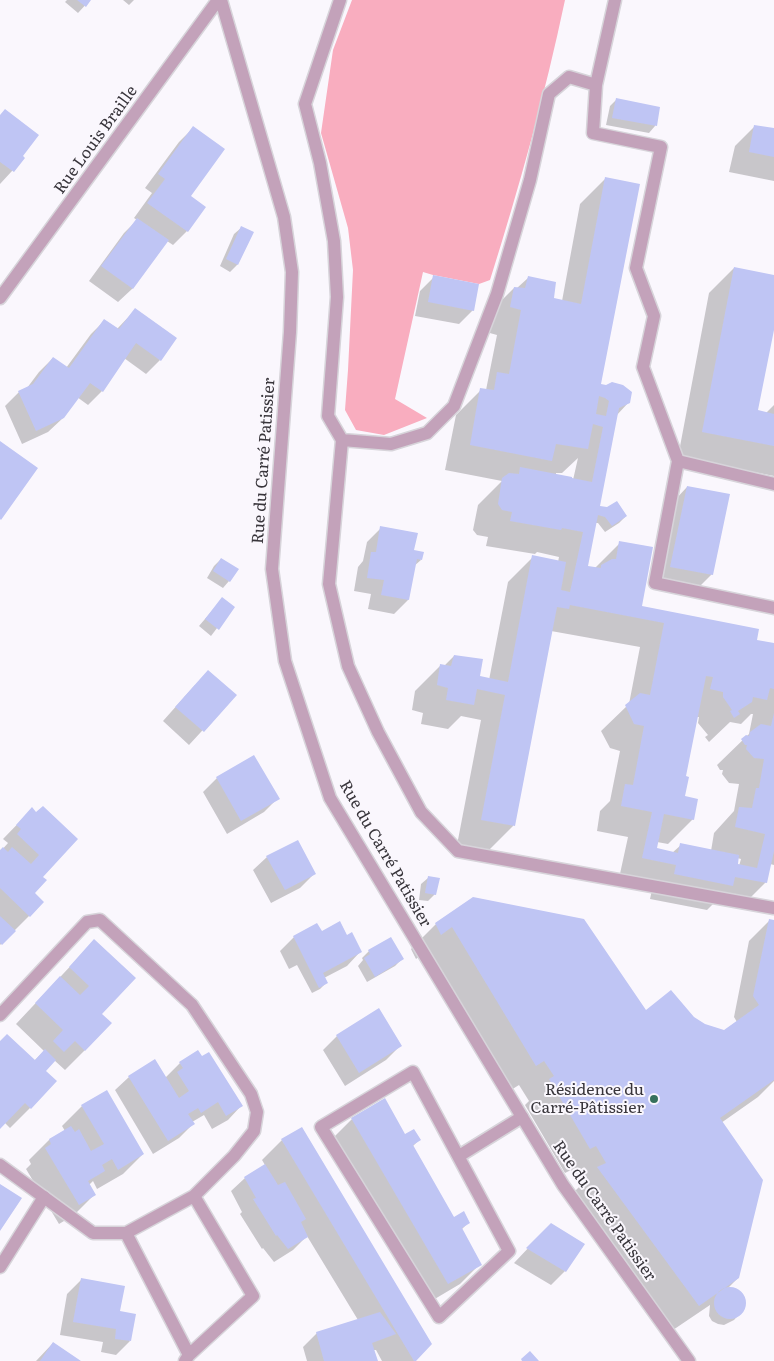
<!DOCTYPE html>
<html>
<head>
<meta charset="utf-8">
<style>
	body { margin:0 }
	canvas { display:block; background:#faf7fd }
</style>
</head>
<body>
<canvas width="774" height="1361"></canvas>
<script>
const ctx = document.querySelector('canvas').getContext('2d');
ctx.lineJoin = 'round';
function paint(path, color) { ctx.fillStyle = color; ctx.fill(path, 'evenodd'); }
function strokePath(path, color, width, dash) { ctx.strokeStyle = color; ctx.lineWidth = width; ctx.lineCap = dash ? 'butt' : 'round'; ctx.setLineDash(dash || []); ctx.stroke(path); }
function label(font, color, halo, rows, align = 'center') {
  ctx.font = font + ' Literata,serif'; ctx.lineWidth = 4; ctx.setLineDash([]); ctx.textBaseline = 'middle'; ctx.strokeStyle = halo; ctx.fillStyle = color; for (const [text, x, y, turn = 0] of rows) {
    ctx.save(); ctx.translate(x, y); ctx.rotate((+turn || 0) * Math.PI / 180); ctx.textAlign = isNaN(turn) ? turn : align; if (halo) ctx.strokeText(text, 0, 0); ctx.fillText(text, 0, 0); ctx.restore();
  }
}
const green = new Path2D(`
	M352,0h213c-20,95 -46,188 -75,280l-11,4 -46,-9 -10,-3 -28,127 32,19 -43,17 -28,-5 -11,-20 3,-40 5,-100 -5,-42 -27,-95 12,-83z`);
const shadow = new Path2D(`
	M67,0h23l-12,13 -13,-11z
	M123,0h11l-5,5z
	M617,99l42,9 -4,18 -6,7 -43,-8 4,-19z
	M0,116l24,42 -24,26z
	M755,126l19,4v51l-45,-9 6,-26z
	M193,128l-3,68 14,11 -17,24 -14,14 -6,-4 -35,48 -14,13 -29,-21 35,-48 13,-13 -3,-2 18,-25 -7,-5 34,-46z
	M605,179l-6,206 30,17 -13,14 -18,91 28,9 -7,7 -14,9 -7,-9h-3l-8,44 8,1 25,-25 20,64 115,34 19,4v220l-4,-1 -4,18 -25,25 -27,-4 -7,7 -57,-11 2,-9 -34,-7 10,-46 -31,-6 3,-20 10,-10 10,-50 -10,-3 -9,-17 28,-27 11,-57 -89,-16 -38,195 -25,25 -31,-6 24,-125 -20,-4 -13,13 -27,-5 2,-11 -11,-3 3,-19 25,-25h4l10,-10 24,21 11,3 19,-98 25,-25 25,5 1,-5 -22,-5 -2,2 -49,-8 2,-9 -11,-2 -4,-5 5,-25 24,-24 -57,-11 11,-55 25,-25h5l11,-55 -11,-3 3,-19 25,-25h3l11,-10 24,21 10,2 18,-97zM578,458l-5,22 -17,-5v-2h6zM751,714h2l-4,20 -32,31 3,5h3l-1,4 7,9 10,1 -5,27 -20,22 -3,18 -30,-6 -9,8 -16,-4 1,-7 11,2 25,-25 -9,-22 1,-20 12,-60h2l-1,6 10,12 -3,2 4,5 21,-20 11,2zM737,858l4,1 -2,7 -3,-1z
	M241,228l11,5 -15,32 -7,7 -10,-6 14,-32z
	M734,268l40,8v48l-18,87 10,2 8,-8v71l-96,-19 31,-164z
	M434,277l39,33 -14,14 -44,-8 5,-25z
	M135,310l25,50 -14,14 -22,-16 -22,33 -14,14 -11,-8 -14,21 -15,14 -26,12 -17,-38 14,-14 8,-4 12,-16 14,-14 13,10 25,-34 13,-13 13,8z
	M687,487l25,87 -14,14 -41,-8 17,-79z
	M381,528l32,23 8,9 -7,6 -6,34 -14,14 -26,-5 3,-15 -17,-3 4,-24 5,-6 4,-19z
	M221,559l8,22 -6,7 -16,-10 7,-12z
	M216,606l17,1 -22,29 -12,-10z
	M195,685l40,10 -46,50 -26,-24z
	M217,778l61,20 -14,14 -37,22 -24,-42z
	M32,809l4,5 6,63 -9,16 -4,23 -29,29v-93l8,-9 -5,-4z
	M267,857l47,17 -14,14 -29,15 -18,-33z
	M428,878l7,16 -7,7 -9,-1 2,-16z
	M473,899l172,112 48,7 11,7 20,6 13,-9 -3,-5 15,-76 20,-20 5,1v159l-16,16 -37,26 17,155 -11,11 11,2 6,8v10l-10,11 -10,5 -6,-1 -6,-3 -3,-5 1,-11 -37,25 -100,-137 7,-7 -9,-16 -6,3 -40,-68 4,-4 -10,-16 -8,5 -84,-139 -11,8 -5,-10 25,-25z
	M321,932l25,4 14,16 -13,14 -23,12 2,5 -6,6 -8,4 -15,-28 -8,4 -9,-18 14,-14z
	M94,941l6,73 -15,36 -20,20 -11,-10 -9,11 -15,37 -20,20 -6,-6 -4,5v-84l34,18 10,-10 -28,-27z
	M369,951l33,8 -7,7 -28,16 -9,-16 5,-6 -1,-2z
	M337,1036l63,10 -14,14 -41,26 -22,-36z
	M180,1063l61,43 -13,14 -16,9 -8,-14 -12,7 1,2 -14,14 -26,16 -38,-64 14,-13 36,1z
	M82,1106l61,48 -20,20 -26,15 -4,-8 -4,4 5,10 -20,20 -15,9 -33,-55 5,-5 -2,-4 20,-20 16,-9 -3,-5z
	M352,1119l67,21 -7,7 42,71 15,4 -8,8 19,34 -20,20 -32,19 -96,-164z
	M282,1140l149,203 -17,18h-32l-6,-11h-3l3,11h-69l-4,-14 14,-14 41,-13 -51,-84 -14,14 -19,12 -11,-14 -1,1 -22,-35 2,-2 -11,-21 14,-13 20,-13 -3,-5z
	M551,1224l14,47 -14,14 -37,-22z
	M81,1280l49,61 -14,14 -15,-3 2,-10 -43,-7 7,-41z
	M53,1343l26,18h-43z`);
const building = new Path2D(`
	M77,0h14l-5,7z
	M616,98l44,9 -3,19 -45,-8z
	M5,109l34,26 -16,21 2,2 -11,14 -14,-10v-47z
	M754,125l20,3v29l-25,-5z
	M193,126l32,23 -34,47 15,11 -18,25 -41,-29 18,-24 -7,-5z
	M605,177l35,7 -39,200 5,1 6,-3 11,3 9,7 -2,11 -11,5 -19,98 7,1 10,-6 10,15 -15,10 -7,-9 -7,-2 -10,51 13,2v-3l11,-6h4l3,-18 34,6 -11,59 117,23 -2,11 17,3v46l-4,-1 -3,12 -14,-3 -1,5 -14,9 2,3 -6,4 -4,-7 2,-1 -9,-13v-5l-13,-3 3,-12 -7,-1 -20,100 3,1 -4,19 13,3 -4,21 -30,-6 -7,34 21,5 2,-10 59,12 -1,9 19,4 8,-34 -30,-7 4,-20 13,1 4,-20h3l5,-29 -10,-1 -8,-9 1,-4h-2l-4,-6 5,-4 3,1 1,-4 11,-8 10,2 3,-13v138l-7,32 -32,-6 -2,9 -59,-12 2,-9 -34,-7 10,-46 -31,-6 4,-22 8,1 11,-59 -10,-2 -9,-19 15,-12 10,2 14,-72 -94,-18 -1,4 -12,-2 -42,219 -34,-6 24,-125 -28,-6 -3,16 -28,-5 2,-12 -11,-3 3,-21 11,2 3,-11 29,4 -3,17 28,6 24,-127 34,7 -5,28 9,2 13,-60 -21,-4 -1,2 -51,-9 2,-9 -10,-2 -4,-6 4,-26 7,-5 10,1 1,-7 52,10v1l20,4 11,-55 -10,-3 -5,25 -32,-5 -4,17 -82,-16 10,-57 14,2 3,-18 12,2 12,-64 -11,-3 4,-20 11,1 3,-12 28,6 -2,16 27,6zM599,396l6,2 4,3 -3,15 -10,-2z
	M137,218l32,22 -36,49 -32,-23z
	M241,226l13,6 -16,33 -12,-6z
	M734,267l40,8v55l-16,80 16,4v32l-72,-14z
	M433,275l46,9 -5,27 -46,-9z
	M135,308l42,30 -16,23 -25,-18 -33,49 -13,-9 -26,35 -28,13 -18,-40 15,-7 20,-27 16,11 35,-49 15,10z
	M0,441l38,27 -37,52 -1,-1z
	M687,486l43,8 -17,81 -43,-8z
	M380,526l38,7 -4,17 10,2 -2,8 -5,-1 -8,41 -28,-5 3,-15 -17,-2 4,-26h5z
	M221,558l18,11 -9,13 -17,-11z
	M222,597l13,10 -16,23 -14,-11z
	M208,670l29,25 -33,37 -29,-25z
	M254,755l26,44 -39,22 -25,-44z
	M43,806l35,33 -35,38 4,3 -12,13 9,9 -14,15 -30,-29v-38l3,-3 5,5 4,-5 19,17 8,-9 -22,-21 4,-5 -5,-4 16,-18 4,5z
	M298,840l18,34 -31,16 -19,-34z
	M428,876l12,2 -4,17 -11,-2z
	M473,897l111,22 62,91 25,-20 23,27 11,7 19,6 35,-25 -6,-9 16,-77 5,1v160l-54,38 43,62 -24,98 -40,28 -102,-139 9,-4 -10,-17 -6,3 -41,-70 5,-3 -10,-15 -8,5 -84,-139 -11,8 -6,-12z
	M0,916l16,15 -14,14 -2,-2z
	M340,921l7,14 5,-3 10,20 -39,21 5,10 -9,5 -26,-52 24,-13 5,8z
	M391,937l13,22 -29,18 -11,-19 6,-4 -2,-4z
	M94,939l42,39 -34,36 10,9 -27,28 -10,-10 -11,11 -11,-11 10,-11 -28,-27 25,-27 20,19 9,-9 -20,-19z
	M379,1008l23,38 -43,27 -23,-38z
	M7,1034l28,26 10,-11 11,11 -10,11 11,10 -26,28 -6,-6 -25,26v-88z
	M198,1050l4,6 7,-4 34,54 -17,10 -8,-14 -17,11 -3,-5 -10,6 7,10 -27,17 -40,-65 27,-17 24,39 10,-7 -12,-19 6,-4 -4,-6z
	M107,1090l37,64 -26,16 -6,-11 -10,6 3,6 -17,10 8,14 -17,10 -34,-57 6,-4 -2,-5 22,-13 4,6 4,-3 12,22 13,-7 -23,-39z
	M385,1098l20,36 9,-5 7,11 -8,5 41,72 10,-6 6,12 -8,5 20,37 -34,19 -97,-166z
	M302,1127l130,217 -16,17h-2l-133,-222z
	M265,1164l13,21 7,-3 21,37 -5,3 7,15 -20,12 -11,-14 -1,1 -23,-37 3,-1 -12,-21z
	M0,1184l22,14 -22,33z
	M551,1223l34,21 -19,28 -40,-24z
	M81,1278l44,8 -5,25 16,3 -5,27 -16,-2 1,-10 -43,-7z
	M714 1303a16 16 0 1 1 32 0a16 16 0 1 1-32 0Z
	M380,1312l16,22 -24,9 6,18h-54l-8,-29z
	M53,1342l28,19h-41z
	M530,1351l9,10h-17l-1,-2z`);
const service = new Path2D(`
	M340,0l-35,104 15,59 14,78 3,56 -9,119 14,24 49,4 36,-11 27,-27 43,-112 33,-114 19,-86 20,-17 27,8 19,-85
	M596,85l-3,48 68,14 -25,121 18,48 -11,51 35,94 -23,122 119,25
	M342,440l-13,144 19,82 30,66 43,80 37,39 316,57
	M678,461l96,23
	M413,1072l96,179 -70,66 -118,-190z
	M459,1156l63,-39
	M0,1267l44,-70`);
const minor = new Path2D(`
	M221,0l63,217 8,55 -2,60 -18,237 13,92 45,137 233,387 126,176
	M0,298l218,-298
	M0,1015l87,-93 13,-2 92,85 59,89 6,18 -3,19 -20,25 -40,40
	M0,1165l93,68h33
	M185,1361l4,-6 64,-59 -59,-100 -68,37 63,122`);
const markers = [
	[654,1099,5,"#36715c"]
];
const streetNames = [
	["Rue Louis Braille",96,140,-54],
	["Rue du Carré Patissier",264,461,-86],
	["Rue du Carré Patissier",385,854,60],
	["Rue du Carré Patissier",604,1211,55]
];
const poiNames = [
	["Résidence du",644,1090],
	["Carré-Pâtissier",644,1108]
];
paint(green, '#f9adbf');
paint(shadow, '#0003');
paint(building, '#bfc5f4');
strokePath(service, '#d7d4da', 15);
strokePath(minor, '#d7d4da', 15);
strokePath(service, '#c3a2ba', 12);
strokePath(minor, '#c3a2ba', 12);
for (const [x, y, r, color] of markers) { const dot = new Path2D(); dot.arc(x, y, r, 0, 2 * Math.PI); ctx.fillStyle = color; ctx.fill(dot); strokePath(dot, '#faf7fd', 2); }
label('16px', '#38353b', '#faf7fd', streetNames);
label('16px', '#38353b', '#faf7fd', poiNames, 'right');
</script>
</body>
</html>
